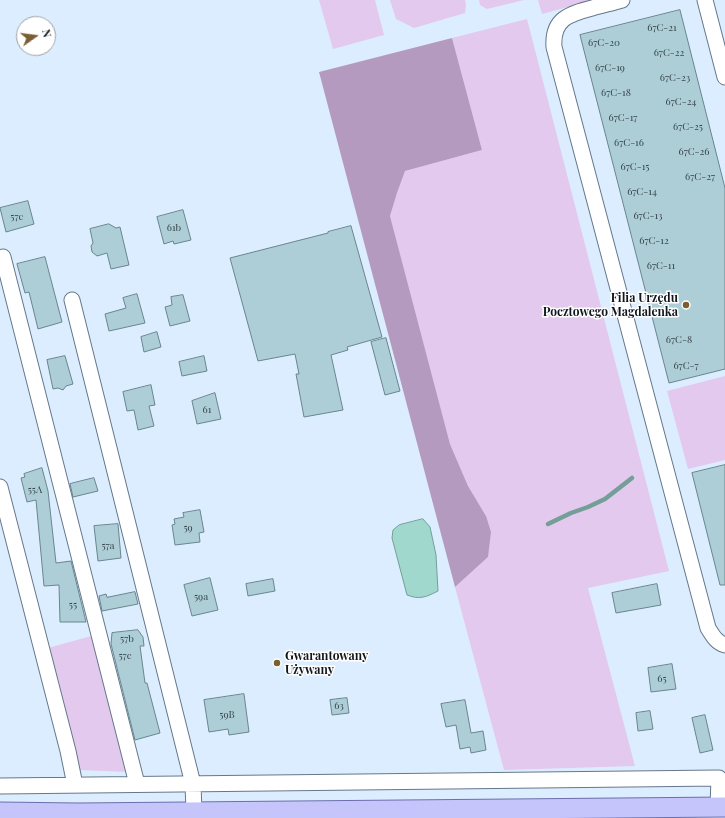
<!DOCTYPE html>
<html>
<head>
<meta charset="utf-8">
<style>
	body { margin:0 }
	#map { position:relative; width:725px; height:818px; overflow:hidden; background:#dcedff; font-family:"Playfair Display",serif }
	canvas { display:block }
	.north { position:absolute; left:16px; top:16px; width:40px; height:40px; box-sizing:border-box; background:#fff; border:1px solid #9fa2a5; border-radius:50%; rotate:76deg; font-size:11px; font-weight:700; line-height:16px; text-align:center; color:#0f161d }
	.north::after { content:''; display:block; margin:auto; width:14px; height:18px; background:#795f31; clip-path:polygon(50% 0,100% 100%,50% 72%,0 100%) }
</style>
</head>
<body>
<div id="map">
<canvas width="725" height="818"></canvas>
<div class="north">N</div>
</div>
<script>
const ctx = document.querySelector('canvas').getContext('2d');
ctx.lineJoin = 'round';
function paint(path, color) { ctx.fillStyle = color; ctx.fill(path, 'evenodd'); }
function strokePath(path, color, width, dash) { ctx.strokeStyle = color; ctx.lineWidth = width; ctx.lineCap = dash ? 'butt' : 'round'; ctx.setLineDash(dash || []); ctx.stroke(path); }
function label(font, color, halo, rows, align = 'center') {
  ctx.font = font + ' "Playfair Display",serif'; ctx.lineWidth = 3; ctx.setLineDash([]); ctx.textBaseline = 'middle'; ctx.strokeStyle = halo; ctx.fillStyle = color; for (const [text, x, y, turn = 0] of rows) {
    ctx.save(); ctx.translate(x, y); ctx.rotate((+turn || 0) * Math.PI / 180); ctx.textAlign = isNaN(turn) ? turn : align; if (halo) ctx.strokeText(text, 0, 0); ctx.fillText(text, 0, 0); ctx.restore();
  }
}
const green = new Path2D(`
	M319,0h56l9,35 -51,14z
	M390,0h75l1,5 -1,8 -51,15 -18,-9z
	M479,0h45l-37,9 -7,-4z
	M538,0h56l-52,14z
	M527,19l142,552 -81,17 47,178 -131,4 -49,-183 33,-30 -2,-41 -18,-30 -18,-42 -60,-228 7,-23 8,-22 77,-21 -30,-112z
	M725,376v84l-37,9 -21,-78z
	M95,635l34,137 -50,-2 -31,-122z`);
const forest = new Path2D(`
	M452,38l30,112 -77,21 -8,22 -7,23 60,228 18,42 18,30 5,16 -3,25 -33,30 -136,-515z`);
const water = new Path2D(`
	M423,519l7,8 6,28 2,36c-12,6 -18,9 -31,4l-15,-57 1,-8 6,-5z`);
const stream = new Path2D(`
	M548,524l23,-11 17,-6 17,-8 27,-21`);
const building = new Path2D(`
	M680,10l45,178v181l-56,14 -89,-348z
	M28,201l6,23 -28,8 -6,-24z
	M183,210l8,30 -17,4 -1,-3 -9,3 -7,-27z
	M109,224l7,4 4,-1 9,38 -18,4 -4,-16 -10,3 -5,-4 -1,-6 2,-3 -3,-14z
	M351,226l31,111 -35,10 1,3 -17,5 12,55 -39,7 -8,-43h3l-4,-20 -37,7 -28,-103 98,-25v-1z
	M45,257l17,65 -24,7 -9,-37 -4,1 -8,-29z
	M137,294l8,29 -36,8 -4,-17 21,-6 -3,-10z
	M183,295l7,26 -20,5 -5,-19 7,-2 -1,-8z
	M157,332l4,15 -17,5 -3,-15z
	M386,338l14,53 -15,4 -14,-53z
	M65,356l8,28 -7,2 -3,4 -5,-2 -5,1 -6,-29z
	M204,356l3,15 -25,5 -3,-14z
	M151,385l4,20 -6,1 5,20 -16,4 -4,-20 -7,1 -4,-19z
	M215,393l6,26 -24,5 -5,-23z
	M725,465v120h-5l-28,-112z
	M42,468l6,23 8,72 15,-2 15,61h-26l-1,-37 -15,1 -8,-86 -9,2 -6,-24 4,-1 -1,-3z
	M94,478l4,13 -25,6 -3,-13z
	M200,510l4,22 -5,1 1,9 -25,3 -3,-20 3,-1 -1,-5 10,-2 -1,-4z
	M118,524l3,34 -23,3 -4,-35z
	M210,578l8,32 -26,6 -8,-31z
	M273,579l2,12 -27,5 -2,-12z
	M657,584l4,21 -45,8 -4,-20z
	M135,592l3,12 -36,7 -3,-15 7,-2 1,3z
	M138,630l5,7 1,9h-4l5,37h2l13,50 -25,7 -24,-96 1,-11z
	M672,664l4,25 -25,3 -3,-24z
	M244,694l5,38 -20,3 -1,-6 -19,3 -5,-32z
	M347,698l2,15 -17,2 -2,-15z
	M465,700l6,33 12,-2 3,19 -15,3 -1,-6 -10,2 -4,-24 -10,2 -5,-23z
	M650,711l3,18 -15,2 -2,-18z
	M705,715l8,35 -13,3 -8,-35z`);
const minor = new Path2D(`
	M622,0c-10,3 -20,5 -30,8 -23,6 -40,11 -38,39l154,581c5,8 8,14 17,17
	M705,0l20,77
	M3,257l134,527
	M72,300l121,484 1,28
	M0,487l68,264 7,34
	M0,786l719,-8 -1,29`);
const major = new Path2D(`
	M0,812l78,1 647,-6`);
const markers = [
	[686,305,4,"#795f31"],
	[277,663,4,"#795f31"]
];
const numberNames = [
	["67C-21",662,28],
	["67C-20",604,43],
	["67C-22",669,53],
	["67C-19",610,68],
	["67C-23",675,78],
	["67C-18",616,93],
	["67C-24",681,102],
	["67C-17",623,118],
	["67C-25",688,127],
	["67C-16",629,143],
	["67C-26",694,152],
	["67C-15",635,167],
	["67C-27",700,177],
	["67C-14",642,192],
	["67C-13",648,216],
	["57e",17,217],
	["61b",174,228],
	["67C-12",654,241],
	["67C-11",661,266],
	["67C-8",679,340],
	["67C-7",686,366],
	["61",207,410],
	["55A",35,490],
	["59",188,528],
	["57a",108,546],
	["59a",201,597],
	["55",73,605],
	["57b",127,639],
	["57c",125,656],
	["65",662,679],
	["63",339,706],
	["59B",227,715]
];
const poiNames = [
	["Filia Urzędu",678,298],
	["Pocztowego Magdalenka",678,312],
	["Gwarantowany",285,656,"left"],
	["Używany",285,670,"left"]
];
paint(green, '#e2c9ed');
paint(forest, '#b49abe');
paint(water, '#a0d8cd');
strokePath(water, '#749e98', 1);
strokePath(stream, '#749e98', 4.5);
paint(building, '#adced6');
strokePath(building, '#68868e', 1);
strokePath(minor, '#65788b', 17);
strokePath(major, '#6c6fac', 21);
strokePath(minor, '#fff', 15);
strokePath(major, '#c5c5fb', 19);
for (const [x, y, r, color] of markers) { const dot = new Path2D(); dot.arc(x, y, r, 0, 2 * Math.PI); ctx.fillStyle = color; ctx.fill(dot); strokePath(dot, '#fff', 1.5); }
label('10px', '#36444b', null, numberNames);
label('bold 12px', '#0f161d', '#fff', poiNames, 'right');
</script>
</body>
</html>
